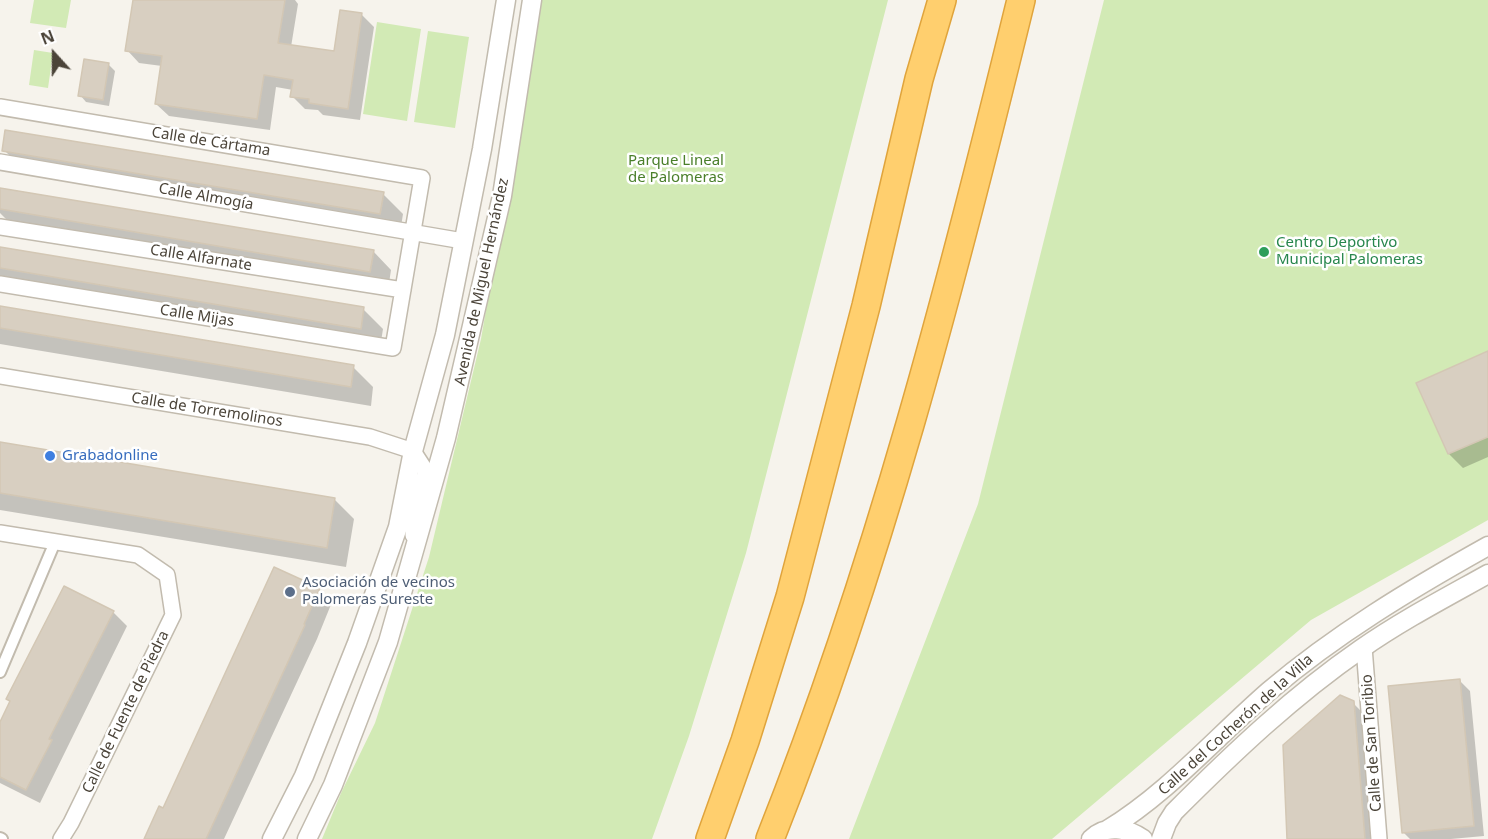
<!DOCTYPE html>
<html>
<head>
<meta charset="utf-8">
<style>
	body { margin:0 }
	#map { position:relative; width:1488px; height:839px; overflow:hidden; background:#f6f3ec; font-family:"Noto Sans",sans-serif }
	canvas { display:block }
	.north { position:absolute; left:24px; top:24px; width:60px; height:60px; -webkit-text-stroke:4px #fff; paint-order:stroke; rotate:339deg; font-size:16px; font-weight:700; line-height:24px; text-align:center; color:#4b4439 }
	.north::after { content:''; display:block; margin:auto; width:21px; height:27px; background:#4b4439; clip-path:polygon(50% 0,100% 100%,50% 72%,0 100%) }
</style>
</head>
<body>
<div id="map">
<canvas width="1488" height="839"></canvas>
<div class="north">N</div>
</div>
<script>
const ctx = document.querySelector('canvas').getContext('2d');
ctx.lineJoin = 'round';
function paint(path, color) { ctx.fillStyle = color; ctx.fill(path, 'evenodd'); }
function strokePath(path, color, width, dash) { ctx.strokeStyle = color; ctx.lineWidth = width; ctx.lineCap = dash ? 'butt' : 'round'; ctx.setLineDash(dash || []); ctx.stroke(path); }
function label(font, color, halo, rows, align = 'center') {
  ctx.font = font + ' "Noto Sans",sans-serif'; ctx.lineWidth = 5; ctx.setLineDash([]); ctx.textBaseline = 'middle'; ctx.strokeStyle = halo; ctx.fillStyle = color; for (const [text, x, y, turn = 0] of rows) {
    ctx.save(); ctx.translate(x, y); ctx.rotate((+turn || 0) * Math.PI / 180); ctx.textAlign = isNaN(turn) ? turn : align; if (halo) ctx.strokeText(text, 0, 0); ctx.fillText(text, 0, 0); ctx.restore();
  }
}
const green = new Path2D(`
	M34,0h37l-5,28 -36,-5z
	M539,0h349l-142,553 -57,183 -37,103h-330l19,-46 34,-70 54,-166 52,-218z
	M1104,0h384v520l-177,100 -259,219h-203l129,-335z
	M377,22l44,7 -14,92 -44,-7z
	M428,31l41,6 -14,91 -41,-6z
	M34,50l19,3 -5,35 -19,-3z`);
const shadow = new Path2D(`
	M134,0h161l3,4 -7,43 44,6 26,-39 13,13 -14,93 -37,-5 -5,-5 -13,-1 -13,-13 1,-6 -17,-3 -6,43 -101,-14 -13,-12 6,-38 -23,-3 -12,-13z
	M108,64l7,7 -6,35 -23,-4 -6,-7z
	M4,150l379,44 20,20 -3,19 -376,-63z
	M0,189l373,62 18,19 -3,20 -375,-64 -13,-13z
	M0,248l363,61 20,20 -3,19 -380,-68z
	M0,308l353,59 20,20 -2,19 -371,-62z
	M1488,353v104l-25,11 -14,-14z
	M0,444l334,55 20,20 -8,48 -346,-57z
	M319,590l13,12 -15,37 -93,200h-78z
	M113,612l14,14 -87,177 -40,-20v-58z
	M1460,681l10,10 14,145 -33,3h-41l-7,-7z
	M1353,703l11,11 10,125h-86z`);
const building = new Path2D(`
	M133,0h152l-7,43 56,8 6,-41 22,3 -14,96 -39,-6v-4l-19,-2 3,-17 -29,-5 -7,44 -102,-15 7,-48 -37,-5z
	M84,59l25,4 -6,37 -25,-4z
	M5,130l379,62 -4,22 -378,-63z
	M0,188l374,62 -4,22 -370,-63z
	M0,247l364,60 -3,22 -361,-61z
	M0,306l354,59 -3,22 -351,-59z
	M1488,351v86l-40,17 -32,-71z
	M0,442l335,56 -8,50 -327,-55z
	M274,567l46,21 -16,36 1,1 -99,214h-62l15,-33 4,2z
	M64,586l50,25 -65,128 3,1 -26,50 -26,-13v-55l10,-21 -4,-2z
	M1460,679l14,147 -72,7 -14,-147z
	M1340,695l14,6 11,138h-78l-4,-94z`);
const pedestrian = new Path2D(`
	M0,672l55,-130
	M0,838l2,1`);
const minor = new Path2D(`
	M0,107l422,71 -29,170 -393,-64
	M0,162l463,79
	M0,227l403,63
	M0,376l370,61 43,14 13,20 -11,37 -2,27
	M0,533l138,22 29,20 6,40 -102,208 -10,16
	M1364,647l15,192`);
const tertiary = new Path2D(`
	M1107,830c61,-37 108,-92 162,-139 67,-57 142,-102 219,-145
	M272,839l32,-63 53,-133 41,-116 15,-76 32,-116 37,-186 24,-149
	M307,839l26,-54 55,-143 58,-204 56,-242 30,-196
	M1091,839c15,-15 36,-11 52,0
	M1161,839l6,-16 7,-11c59,-59 119,-116 187,-163 40,-28 84,-51 127,-75`);
const motorway = new Path2D(`
	M710,839l35,-98 45,-144 76,-291 53,-227 23,-79
	M770,839c108,-271 182,-556 251,-839`);
const markers = [
	[1264,252,6,"#2e9e5b"],
	[50,456,6,"#3f7fe0"],
	[290,592,6,"#5c6f8a"]
];
const streetNames = [
	["Calle de Cártama",211,142,9],
	["Calle Almogía",206,197,10],
	["Calle Alfarnate",201,258,9],
	["Avenida de Miguel Hernández",482,282,-78],
	["Calle Mijas",197,316,9],
	["Calle de Torremolinos",207,410,9],
	["Calle de Fuente de Piedra",126,712,-64],
	["Calle del Cocherón de la Villa",1236,725,-42],
	["Calle de San Toribio",1372,743,-94]
];
const parkNames = [
	["Parque Lineal",676,161],
	["de Palomeras",676,178]
];
const leisureNames = [
	["Centro Deportivo",1276,243],
	["Municipal Palomeras",1276,260]
];
const shopNames = [
	["Grabadonline",62,456]
];
const serviceNames = [
	["Asociación de vecinos",302,583],
	["Palomeras Sureste",302,600]
];
paint(green, '#d2eab5');
paint(shadow, '#0003');
paint(building, '#d8cfc1');
strokePath(building, '#d3c7b4', 1.5);
strokePath(pedestrian, '#c2bbae', 14);
strokePath(minor, '#c2bbae', 18);
strokePath(tertiary, '#c2bbae', 21);
strokePath(motorway, '#e0a43c', 30);
strokePath(pedestrian, '#fff', 10);
strokePath(minor, '#fff', 15);
strokePath(tertiary, '#fff', 18);
strokePath(motorway, '#ffcf6e', 27);
for (const [x, y, r, color] of markers) { const dot = new Path2D(); dot.arc(x, y, r, 0, 2 * Math.PI); ctx.fillStyle = color; ctx.fill(dot); strokePath(dot, '#fff', 2); }
label('15px', '#4b4439', '#fff', streetNames);
label('15px', '#4a7f2a', '#fff', parkNames);
label('15px', '#27864d', '#fff', leisureNames, 'left');
label('15px', '#366cbe', '#fff', shopNames, 'left');
label('15px', '#4e5e75', '#fff', serviceNames, 'left');
</script>
</body>
</html>
